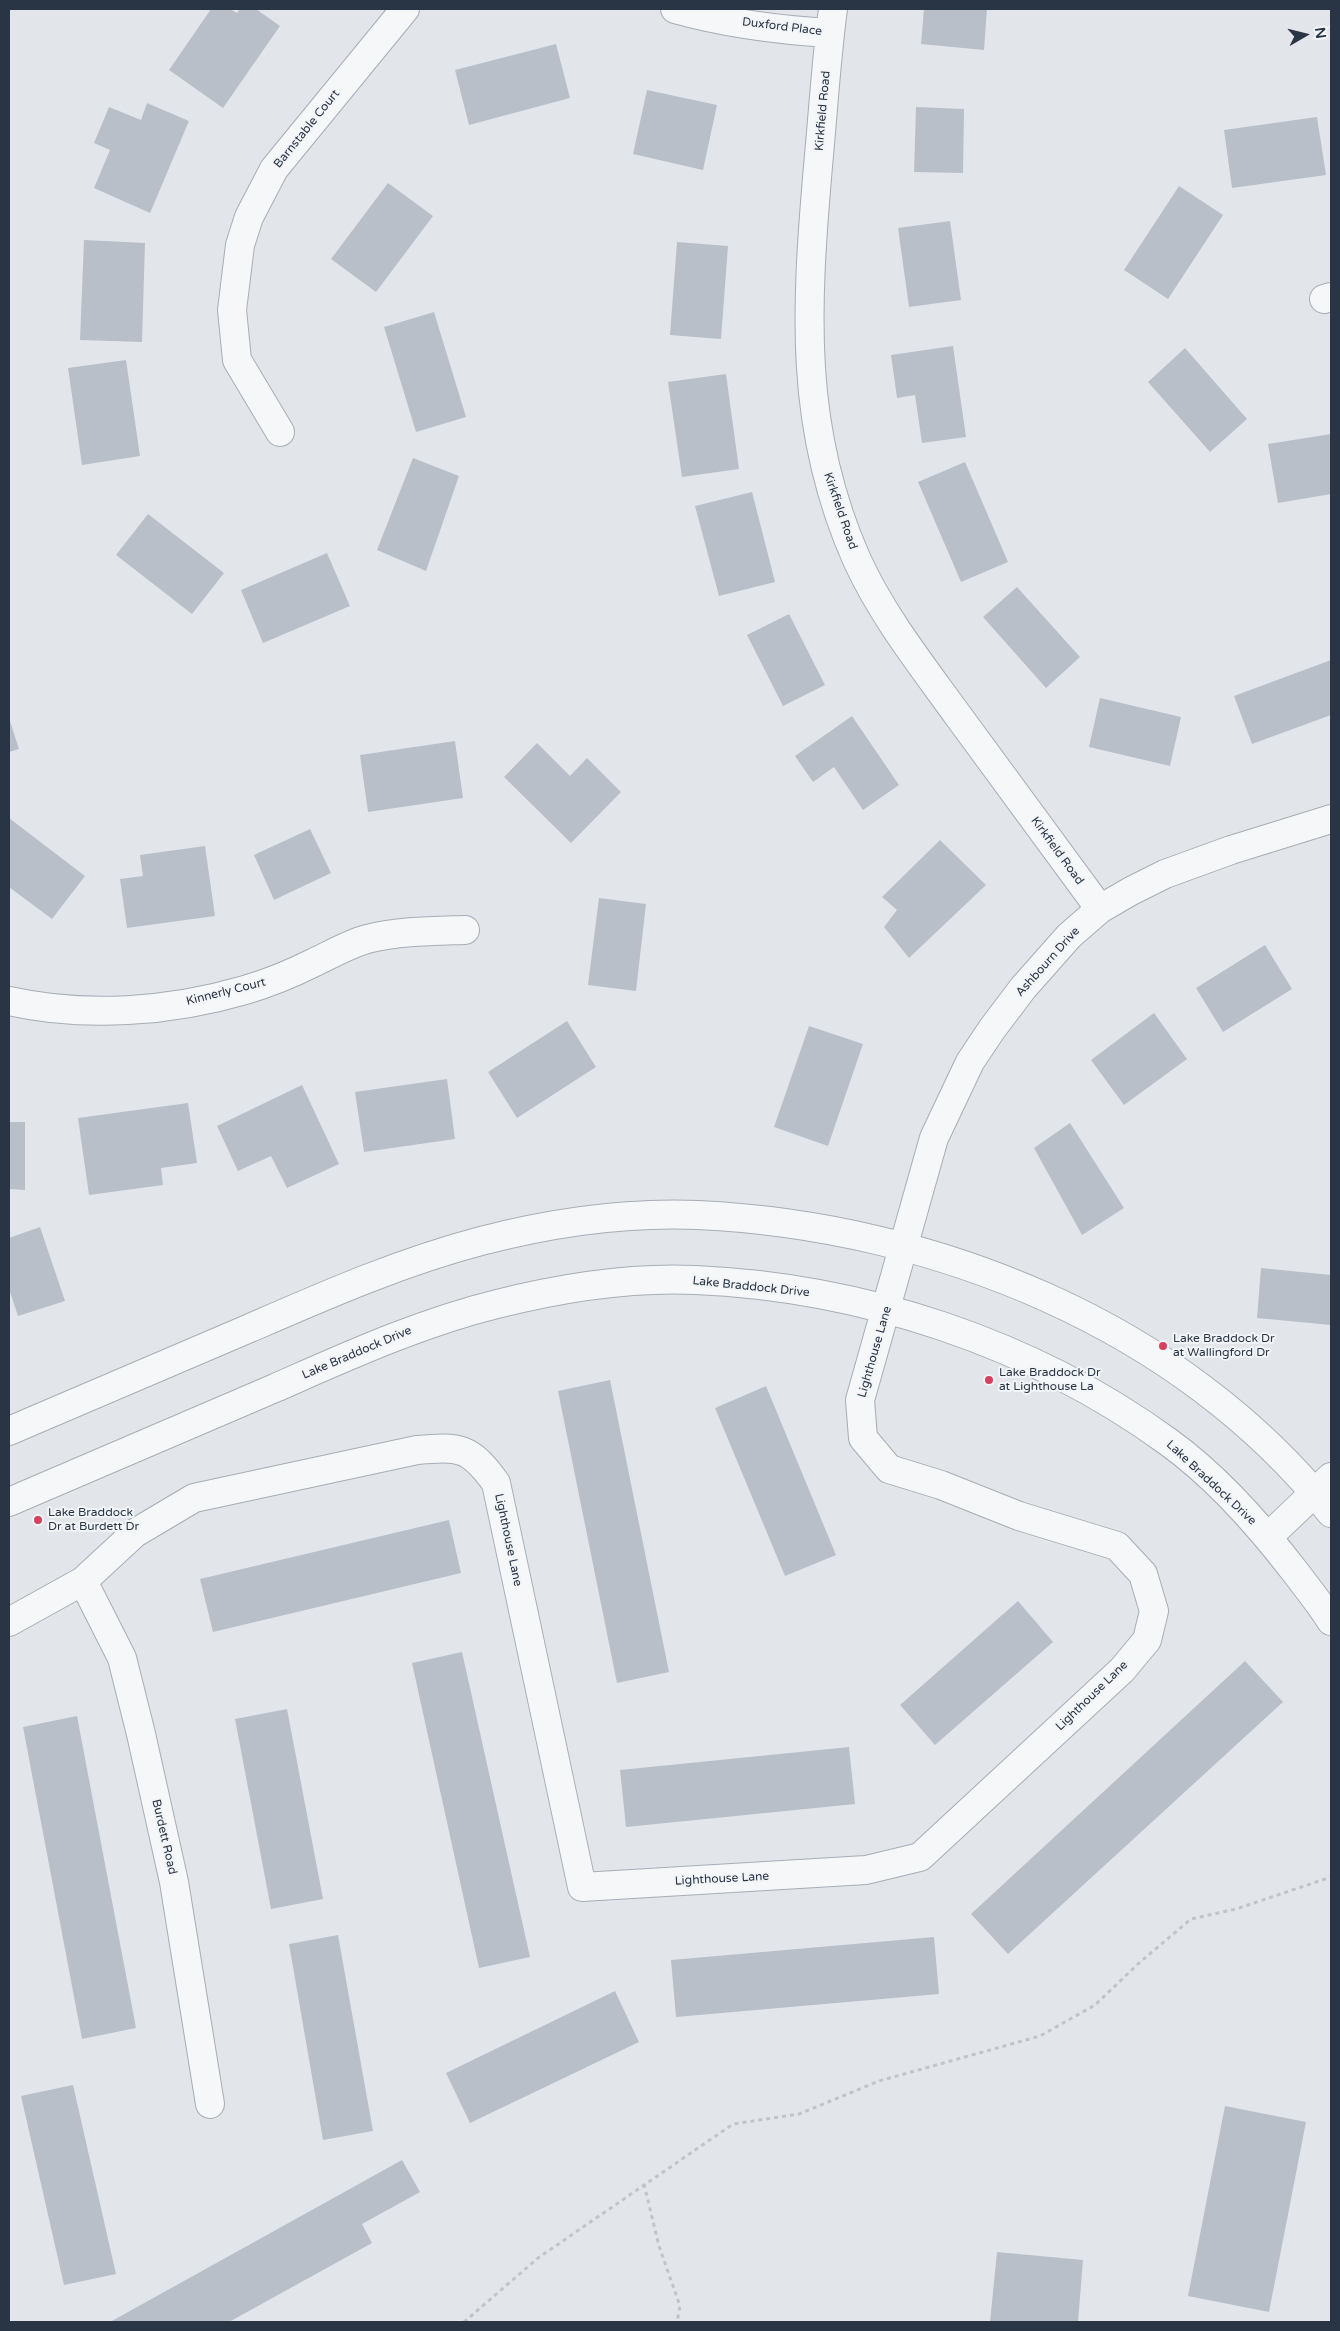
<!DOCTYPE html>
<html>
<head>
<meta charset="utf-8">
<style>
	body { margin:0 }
	#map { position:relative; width:1340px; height:2331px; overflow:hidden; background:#e2e6eb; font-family:"Varela Round",sans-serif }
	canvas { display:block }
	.frame { position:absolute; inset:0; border:10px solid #293444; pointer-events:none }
	.north { position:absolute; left:1280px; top:10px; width:50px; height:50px; -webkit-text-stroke:4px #f2f5f8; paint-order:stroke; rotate:82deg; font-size:14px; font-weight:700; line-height:20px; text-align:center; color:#293444 }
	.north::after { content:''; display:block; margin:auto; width:18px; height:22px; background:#293444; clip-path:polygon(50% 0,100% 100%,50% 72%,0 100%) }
</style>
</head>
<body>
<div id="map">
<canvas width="1340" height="2331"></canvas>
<div class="frame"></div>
<div class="north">N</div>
</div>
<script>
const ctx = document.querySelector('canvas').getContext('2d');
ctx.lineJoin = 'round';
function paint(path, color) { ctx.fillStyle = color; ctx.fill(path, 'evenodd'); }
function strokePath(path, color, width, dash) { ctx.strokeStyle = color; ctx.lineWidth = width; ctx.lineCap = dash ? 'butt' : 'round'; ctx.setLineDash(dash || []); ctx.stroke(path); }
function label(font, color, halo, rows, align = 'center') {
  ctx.font = font + ' "Varela Round",sans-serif'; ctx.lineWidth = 4; ctx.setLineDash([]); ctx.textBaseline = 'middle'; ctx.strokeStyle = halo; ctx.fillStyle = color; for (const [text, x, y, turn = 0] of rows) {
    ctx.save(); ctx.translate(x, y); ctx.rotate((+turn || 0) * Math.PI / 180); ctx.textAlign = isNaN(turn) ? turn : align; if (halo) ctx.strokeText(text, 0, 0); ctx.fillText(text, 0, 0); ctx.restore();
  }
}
const building = new Path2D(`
	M211,9h19l7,4 3,-4h16l24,17 -57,82 -54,-38z
	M924,9h63l-3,41 -63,-6z
	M556,44l14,54 -101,27 -14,-55z
	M647,90l70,15 -14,65 -70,-16z
	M147,103l42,18 -39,92 -56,-25 16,-38 -16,-7 15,-36 32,13z
	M916,107l48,2 -1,64 -49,-1z
	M1317,117l9,58 -94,13 -8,-58z
	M388,183l45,33 -57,76 -45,-33z
	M1179,186l44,29 -55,84 -44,-29z
	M950,221l11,79 -52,7 -11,-79z
	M84,240l61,3 -3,99 -62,-2z
	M677,242l51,4 -7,93 -51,-4z
	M434,312l32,105 -50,15 -32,-105z
	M953,346l13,91 -44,6 -7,-48 -18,3 -6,-43z
	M1185,348l62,71 -37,33 -62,-70z
	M126,360l14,96 -58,9 -14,-97z
	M726,374l13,95 -57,8 -14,-95z
	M1331,434v60l-53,9 -10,-59z
	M413,458l46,18 -33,95 -49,-21z
	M965,462l43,100 -47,20 -43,-100z
	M752,492l23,90 -56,14 -24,-90z
	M148,514l76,59 -32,41 -76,-59z
	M327,553l23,53 -87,37 -22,-53z
	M1017,587l63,70 -34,31 -63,-71z
	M789,614l36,71 -42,21 -36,-71z
	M1331,660v55l-79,29 -18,-48z
	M1100,698l81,19 -11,49 -81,-19z
	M852,716l47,69 -36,25 -29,-43 -21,15 -18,-26z
	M9,718l10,31 -10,3z
	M455,741l8,57 -95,14 -8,-57z
	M537,743l33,33 17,-18 34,34 -50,51 -67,-66z
	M9,818l76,58 -33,43 -43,-32z
	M310,829l21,44 -57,27 -20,-45z
	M940,840l46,45 -77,73 -25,-31 13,-17 -15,-13z
	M205,846l10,70 -88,12 -7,-49 23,-3 -3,-21z
	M599,898l47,6 -10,87 -48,-6z
	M1265,945l27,44 -69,43 -27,-44z
	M1154,1013l33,46 -63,46 -33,-45z
	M567,1021l29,46 -79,51 -29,-46z
	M809,1026l54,18 -35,102 -54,-19z
	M447,1079l8,60 -91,13 -9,-60z
	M302,1085l37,79 -52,24 -16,-32 -33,15 -21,-45z
	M188,1103l9,60 -36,5 2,17 -74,10 -11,-77z
	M9,1122h16v68l-16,-1z
	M1070,1123l54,85 -42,27 -48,-87z
	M40,1227l25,74 -47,15 -9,-27v-51z
	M1261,1268l70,7v50l-74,-7z
	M610,1380l59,292 -52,11 -59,-292z
	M766,1386l70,169 -51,21 -70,-168z
	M449,1520l12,53 -248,59 -13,-53z
	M1018,1601l35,41 -118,103 -35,-40z
	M462,1652l68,305 -51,11 -67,-305z
	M1245,1661l38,41 -275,252 -37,-40z
	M287,1709l36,190 -52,10 -36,-190z
	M77,1716l59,312 -54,11 -59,-312z
	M849,1747l6,57 -229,23 -6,-57z
	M338,1935l35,196 -50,9 -34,-196z
	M934,1937l5,57 -263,23 -5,-57z
	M615,1991l24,51 -169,81 -24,-50z
	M73,2085l43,189 -52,11 -43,-189z
	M1225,2106l81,16 -37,190 -81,-16z
	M402,2160l18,32 -58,32 10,19 -143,79h-119z
	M997,2252l86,8 -5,62h-88z`);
const path = new Path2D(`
	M644,2184l15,62 21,60 -3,16
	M464,2322l74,-64 195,-134 66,-10 80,-33 161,-45 55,-31 44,-42 52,-44 45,-10 95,-32`);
const minor = new Path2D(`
	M675,9c50,14 103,21 155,24
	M833,9c-7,52 -10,105 -15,157 -12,141 -20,262 39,394 26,57 66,107 102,157 47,64 94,128 141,192
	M1324,299l7,-2
	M280,432l-43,-72 -5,-50 8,-65 9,-28 25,-48 131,-160
	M9,1001c76,17 161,11 236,-11 24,-7 48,-17 70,-28 17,-8 34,-18 52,-23 32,-8 66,-8 98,-9
	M1268,1537l63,-60
	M83,1581l39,77 19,76 33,148 36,222
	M9,1622l74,-41 52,-48 59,-35 223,-48c43,-4 53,-3 79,33l86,404 284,-17 54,-13 202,-187 25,-30 7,-29 -11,-37 -26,-28 -98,-30 -78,-31 -52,-16 -26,-31 -3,-38 74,-262 36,-76 22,-33 31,-41 46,-52 31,-27 31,-18 34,-17 66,-24 100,-31`);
const tertiary = new Path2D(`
	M9,1431c80,-34 160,-69 241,-103 76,-33 151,-66 231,-87 69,-18 145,-29 217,-26 236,11 484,110 633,298
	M9,1502c88,-38 177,-76 266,-114 73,-32 145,-65 222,-84 64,-16 132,-27 198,-24 167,7 337,63 472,161 49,35 93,85 129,132 12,16 25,32 35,48`);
const markers = [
	[1163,1346,5,"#d6415e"],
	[989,1380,5,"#d6415e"],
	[38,1520,5,"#d6415e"]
];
const streetNames = [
	["Duxford Place",782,27,7],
	["Kirkfield Road",823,111,-85],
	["Barnstable Court",307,129,-51],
	["Kirkfield Road",840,511,71],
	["Kirkfield Road",1057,851,54],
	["Ashbourn Drive",1048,962,-48],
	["Kinnerly Court",226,992,-14],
	["Lake Braddock Drive",751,1287,6],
	["Lighthouse Lane",875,1352,-74],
	["Lake Braddock Drive",357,1353,-23],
	["Lake Braddock Drive",1211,1483,43],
	["Lighthouse Lane",508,1540,78],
	["Lighthouse Lane",1092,1696,-44],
	["Burdett Road",164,1837,77],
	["Lighthouse Lane",722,1879,-3]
];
const poiNames = [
	["Lake Braddock Dr",1173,1339],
	["at Wallingford Dr",1173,1353],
	["Lake Braddock Dr",999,1373],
	["at Lighthouse La",999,1387],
	["Lake Braddock",48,1513],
	["Dr at Burdett Dr",48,1527]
];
paint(building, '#b9bfc9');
strokePath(minor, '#a7adb6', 30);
strokePath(tertiary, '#a7adb6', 30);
strokePath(path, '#c0c4ca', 3, [4, 4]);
strokePath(minor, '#f5f7f9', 28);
strokePath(tertiary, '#f5f7f9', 28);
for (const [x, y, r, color] of markers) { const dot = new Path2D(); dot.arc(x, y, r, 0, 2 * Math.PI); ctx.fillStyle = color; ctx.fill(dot); strokePath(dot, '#f2f5f8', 2); }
label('12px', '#293444', '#f2f5f8', streetNames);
label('12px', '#293444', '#f2f5f8', poiNames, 'left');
</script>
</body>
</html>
